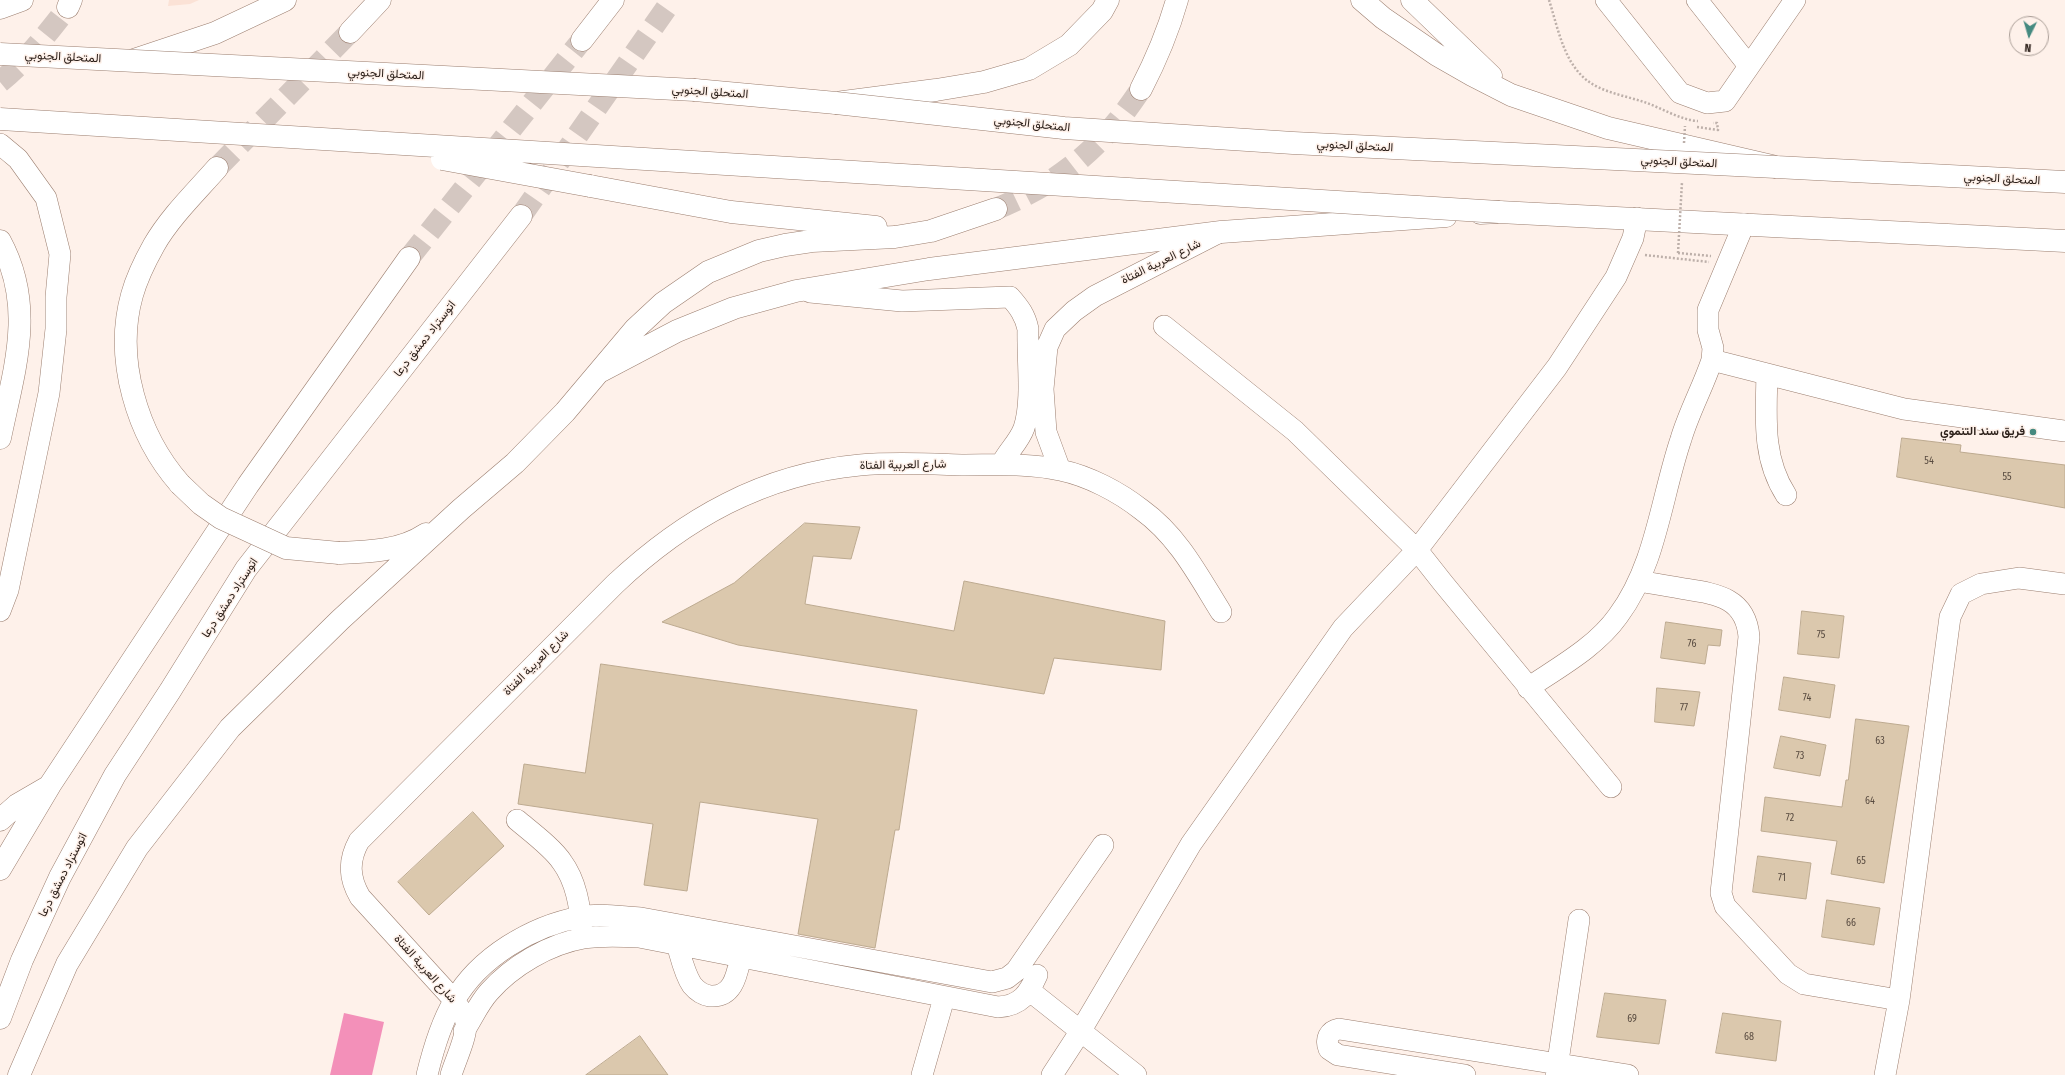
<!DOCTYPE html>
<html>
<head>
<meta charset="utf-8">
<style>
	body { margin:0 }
	#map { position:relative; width:2065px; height:1075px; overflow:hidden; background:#fef1ea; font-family:"Fira Sans Condensed",sans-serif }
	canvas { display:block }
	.north { position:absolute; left:2009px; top:16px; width:40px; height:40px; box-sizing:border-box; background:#fef1ea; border:1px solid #aa9e97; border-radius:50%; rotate:185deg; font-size:11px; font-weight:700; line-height:16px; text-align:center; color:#2d211b }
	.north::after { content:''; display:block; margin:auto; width:14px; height:18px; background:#458a80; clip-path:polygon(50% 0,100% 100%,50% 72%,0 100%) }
</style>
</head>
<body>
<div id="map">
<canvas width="2065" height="1075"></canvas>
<div class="north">N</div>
</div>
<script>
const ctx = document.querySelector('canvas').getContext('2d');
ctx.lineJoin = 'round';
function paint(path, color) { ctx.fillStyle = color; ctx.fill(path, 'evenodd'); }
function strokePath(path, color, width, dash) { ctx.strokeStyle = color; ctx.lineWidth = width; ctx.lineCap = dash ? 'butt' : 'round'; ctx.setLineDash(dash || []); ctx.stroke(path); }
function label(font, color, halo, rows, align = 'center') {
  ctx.font = font + ' "Fira Sans Condensed",Vazirmatn,sans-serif'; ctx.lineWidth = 3; ctx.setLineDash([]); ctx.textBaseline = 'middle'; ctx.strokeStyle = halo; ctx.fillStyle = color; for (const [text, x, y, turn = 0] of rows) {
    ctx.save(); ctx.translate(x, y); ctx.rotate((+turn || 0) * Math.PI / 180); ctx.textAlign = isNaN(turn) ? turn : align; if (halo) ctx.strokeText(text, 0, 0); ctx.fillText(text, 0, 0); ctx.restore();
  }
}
const built = new Path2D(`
	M169,0h30l-9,4 -22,2z`);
const water = new Path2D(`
	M344,1013l40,9 -12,53h-42z`);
const building = new Path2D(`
	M1902,438l59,7 -1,7 105,13v43l-168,-31z
	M805,523l55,4 -9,32 -38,-3 -8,48 149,27 10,-50 201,40 -4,49 -107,-12 -10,36 -306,-49 -76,-23 72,-39z
	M1802,611l42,5 -5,42 -41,-4z
	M1666,622l56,8 -2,16 -12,-1 -3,19 -44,-6z
	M601,664l316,46 -18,120h-4l-20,118 -77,-14 20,-115 -118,-17 -13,89 -43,-6 9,-61 -135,-20 6,-40 61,9z
	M1784,677l51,8 -5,33 -51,-8z
	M1657,688l43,4 -6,34 -39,-4z
	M1856,719l53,7 -25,157 -53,-9 6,-33 -76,-10 4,-34 77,10 4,-27h2z
	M1781,736l45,9 -6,31 -46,-8z
	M473,812l31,34 -75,69 -31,-33z
	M1758,856l53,7 -5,36 -53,-7z
	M1827,900l53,8 -6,37 -52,-8z
	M1605,993l61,7 -7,44 -62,-7z
	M1723,1013l58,8 -5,40 -60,-8z
	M640,1036l28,39h-82z`);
const majorTunnel = new Path2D(`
	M0,82c27,-22 47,-48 68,-75`);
const highwayTunnel = new Path2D(`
	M217,168l133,-136
	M996,209c63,-26 107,-62 145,-120
	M521,216l151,-216
	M409,258l173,-218`);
const path = new Path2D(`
	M1549,0c10,31 16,72 49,87 14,7 31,10 46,15 18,6 36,18 54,19
	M1697,127l21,3 -1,-7h-4
	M1678,253l33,3
	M1645,255l64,7`);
const minor = new Path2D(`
	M1606,0l74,93 27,10 18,-2 70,-101
	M1697,0l52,66
	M0,144l18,15 28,39 14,56 -4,43v32l-7,64 -41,197 -8,21
	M810,292l92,9 108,-4c9,10 15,18 18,32 -1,29 5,72 -4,99 -5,14 -17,24 -23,37
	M1164,326l131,105 122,119 26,33 168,204
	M1712,360l192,49 161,22
	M1767,374c-1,43 -5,84 19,121
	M1060,470l-14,-38 -3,-43 4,-42 8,-18 19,-18 21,-15 121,-62
	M1639,581c15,3 31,5 46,8 32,5 61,9 64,48l-28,256 4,13 63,68 16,10 95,16
	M1528,688c31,-21 68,-41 90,-72 38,-51 43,-118 63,-177 8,-27 22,-52 31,-79l1,-12 -5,-18v-20l36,-86
	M517,820c13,11 36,28 45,42 14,19 18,44 20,68
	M677,944c4,13 7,29 15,41 5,6 11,10 18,11 24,2 27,-23 31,-40
	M1030,991l106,84
	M464,1031c8,-12 15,-28 25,-39 23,-26 60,-48 95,-54 18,-3 37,-2 55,-1l359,70c23,-1 31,-14 39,-32
	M427,1075c6,-25 14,-52 27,-74 25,-44 78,-75 126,-84 20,-4 41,0 61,1l351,64 15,-4 9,-7 87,-126
	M451,1075c4,-14 16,-38 15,-52 -1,-9 -8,-16 -12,-23l-94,-103c-11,-19 -12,-36 -1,-56l256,-257c69,-65 148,-110 245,-119 35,-3 70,-1 105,0 31,0 65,-2 95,5 29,6 59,22 82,40 36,26 56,65 79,102
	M922,1075l22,-77
	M1052,1075l28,-43 111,-188 152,-216 74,-78 140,-183 59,-90 17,-39 4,-20
	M1465,1075l-127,-20 -9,-6c-4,-10 0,-18 10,-20l289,46
	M1556,1075l23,-155
	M1885,1075l14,-75 51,-383 11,-23 20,-10 38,-6 46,6`);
const major = new Path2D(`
	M68,7l3,-7
	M0,8l22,-8`);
const highway = new Path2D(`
	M1362,0l21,18 54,37 35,20 39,20 97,33 168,39 289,15
	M1412,0l79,76
	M350,32l30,-32
	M582,40l31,-40
	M134,60l81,-27 70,-33
	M1141,89c15,-29 27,-57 36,-89
	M695,90l141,13 100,-13 48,-8 45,-13 40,-24 33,-34 6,-11
	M590,186l141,26 145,15
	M1480,213l19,-1 566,29
	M0,241c36,66 14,129 0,197
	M601,371l76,-40 57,-23 62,-17 133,-22 292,-37 225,-16
	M180,484c-43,-49 -66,-125 -48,-189 5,-18 13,-34 22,-50 16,-28 42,-53 63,-77
	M339,553c29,-1 62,-2 87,-19
	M0,820l17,-15 31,-18
	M0,869l50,-84 198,-300 161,-227
	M0,1018l22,-58 38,-83 55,-102 55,-84 76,-122 275,-353
	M19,1075l48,-111 70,-116 93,-120 110,-108 121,-111 54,-46 50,-51 70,-83 28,-26 45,-31 51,-21 26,-6 27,-4 83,-4 36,-6 65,-22`);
const pathBridge = new Path2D(`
	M1684,143l1,-17
	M1678,253l4,-71`);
const highwayBridge = new Path2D(`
	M0,54l695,36
	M836,103l228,25 229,15 483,24
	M0,119c499,33 999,62 1499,93
	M442,159l148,27
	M180,484l21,20 20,14 65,30 53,5`);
const markers = [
	[2033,432,4,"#458a80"]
];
const numberNames = [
	["54",1929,461],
	["55",2007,477],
	["75",1821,635],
	["76",1692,644],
	["74",1807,698],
	["77",1684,708],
	["63",1880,741],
	["73",1800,756],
	["64",1870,801],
	["72",1790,818],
	["65",1861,861],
	["71",1782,878],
	["66",1851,923],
	["69",1632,1019],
	["68",1749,1037]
];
const streetNames = [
	["المتحلق الجنوبي",63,57,3],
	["المتحلق الجنوبي",386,74,3],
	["المتحلق الجنوبي",710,92,4],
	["المتحلق الجنوبي",1032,124,6],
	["المتحلق الجنوبي",1355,146,3],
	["المتحلق الجنوبي",1679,162,3],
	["المتحلق الجنوبي",2002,179,3],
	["شارع العربية الفتاة",1161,262,-26],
	["اتوستراد دمشق درعا",425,339,-52],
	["شارع العربية الفتاة",903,465,-1],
	["اتوستراد دمشق درعا",230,598,-57],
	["شارع العربية الفتاة",536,663,-45],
	["اتوستراد دمشق درعا",63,875,-63],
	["شارع العربية الفتاة",425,969,48]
];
const poiNames = [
	["فريق سند التنموي",2025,432]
];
paint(built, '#fbe2d6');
paint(water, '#f390b9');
paint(building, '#dbc8ad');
strokePath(building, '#bdaa90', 1);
strokePath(majorTunnel, '#d4c7c1', 22, [22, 11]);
strokePath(highwayTunnel, '#d4c7c1', 22, [22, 11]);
strokePath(minor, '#9b7e6f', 22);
strokePath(major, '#9b7e6f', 23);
strokePath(highway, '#9b7e6f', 23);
strokePath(path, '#bdb0aa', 2.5, [2, 2]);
strokePath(minor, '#fff', 21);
strokePath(major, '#fff', 22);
strokePath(highway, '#fff', 22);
strokePath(highwayBridge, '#9b7e6f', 23, []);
strokePath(pathBridge, '#bdb0aa', 2.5, [2, 2]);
strokePath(highwayBridge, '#fff', 22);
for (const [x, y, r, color] of markers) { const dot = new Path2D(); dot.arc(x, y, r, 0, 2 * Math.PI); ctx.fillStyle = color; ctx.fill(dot); strokePath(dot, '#fef1ea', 1.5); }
label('10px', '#584b40', null, numberNames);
label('12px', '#2d211b', '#fef1ea', streetNames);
label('bold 12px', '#2d211b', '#fef1ea', poiNames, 'right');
</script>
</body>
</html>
